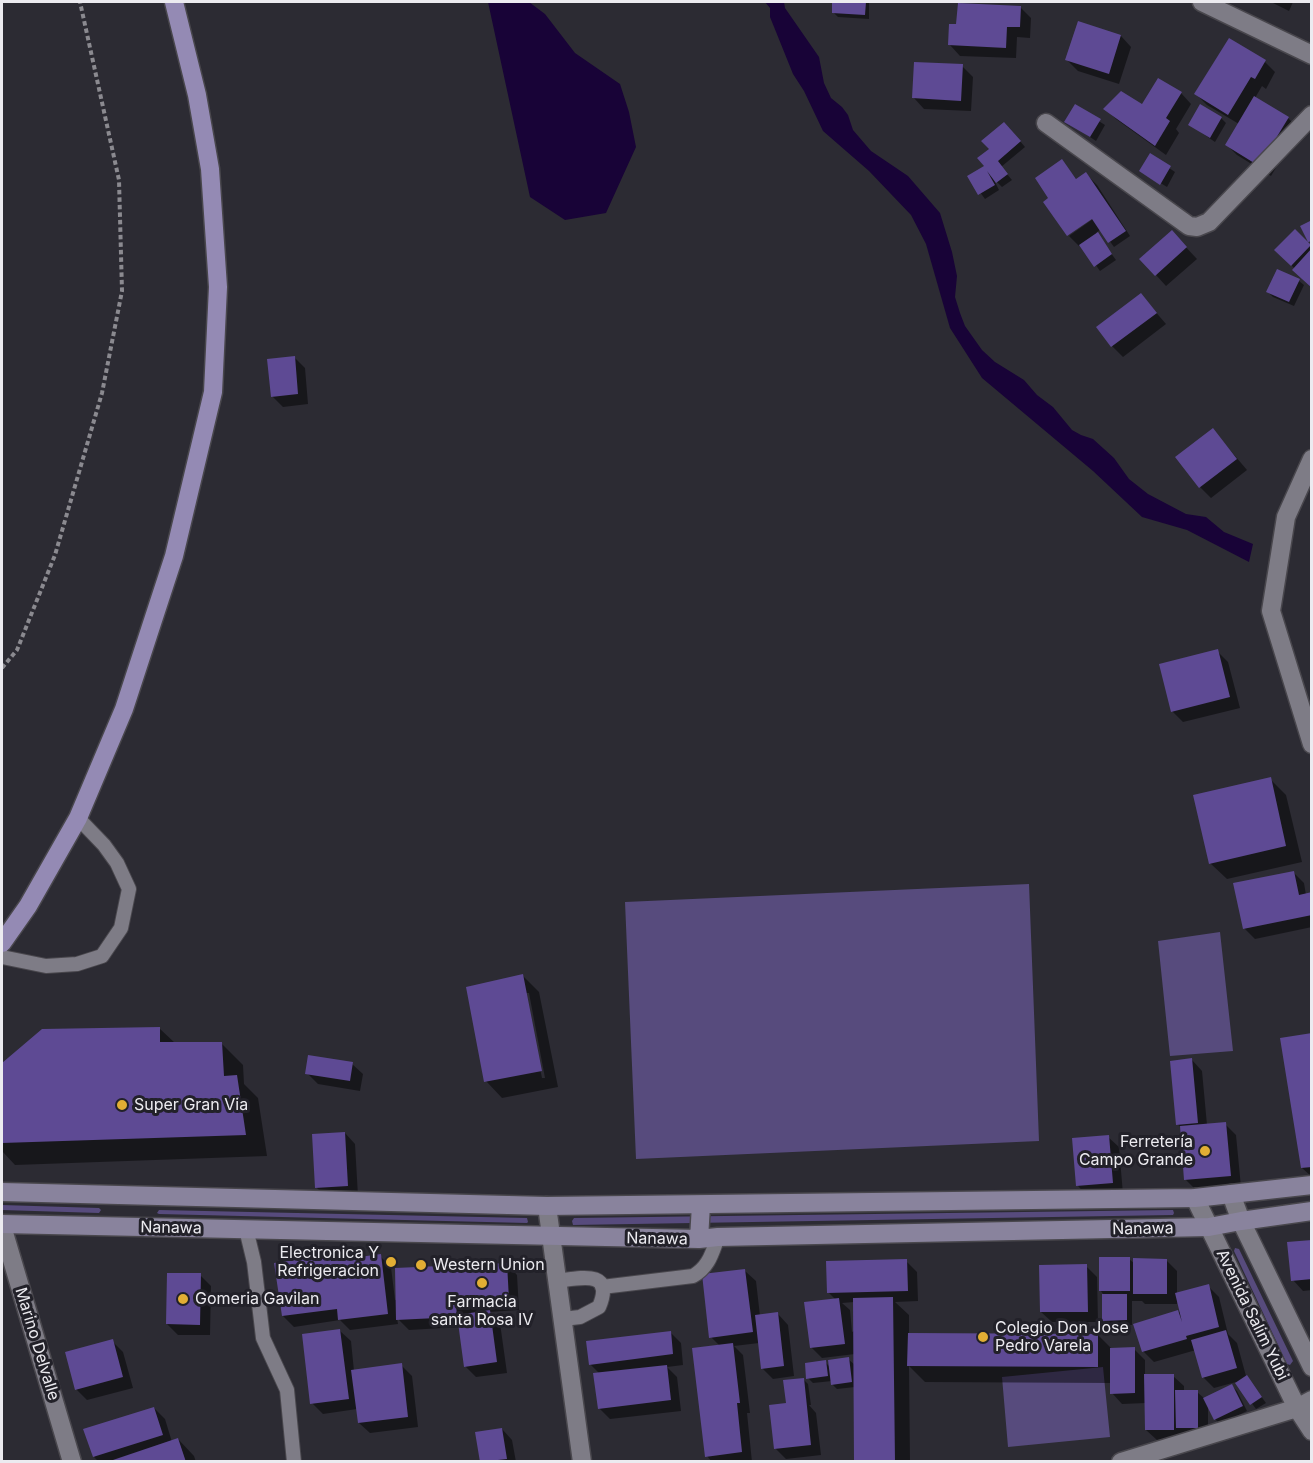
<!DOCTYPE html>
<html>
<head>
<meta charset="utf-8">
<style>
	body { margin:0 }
	#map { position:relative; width:1313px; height:1463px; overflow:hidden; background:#2c2b33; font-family:Inter,sans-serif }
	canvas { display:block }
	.frame { position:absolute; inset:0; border:3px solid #ecebf0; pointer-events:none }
</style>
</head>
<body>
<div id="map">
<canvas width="1313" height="1463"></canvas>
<div class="frame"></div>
</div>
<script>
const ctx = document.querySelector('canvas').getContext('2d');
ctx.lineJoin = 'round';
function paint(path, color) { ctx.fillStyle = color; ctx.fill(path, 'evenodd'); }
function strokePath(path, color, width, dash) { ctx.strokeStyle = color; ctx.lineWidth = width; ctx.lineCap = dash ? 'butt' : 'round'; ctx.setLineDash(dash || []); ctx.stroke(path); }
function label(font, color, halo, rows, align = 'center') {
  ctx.font = font + ' Inter,sans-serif'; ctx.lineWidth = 6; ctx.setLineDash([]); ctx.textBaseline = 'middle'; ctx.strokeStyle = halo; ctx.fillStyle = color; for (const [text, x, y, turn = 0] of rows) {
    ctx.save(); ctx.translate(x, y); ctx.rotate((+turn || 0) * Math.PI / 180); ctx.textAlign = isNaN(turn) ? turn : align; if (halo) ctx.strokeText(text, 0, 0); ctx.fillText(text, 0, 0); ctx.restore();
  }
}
const green = new Path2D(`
	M1029,884l10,257 -403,18 -11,-257z
	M1220,932l13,119 -63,5 -12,-115z
	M2,1205l97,3 2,2 -2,3 -97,-3z
	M159,1210l368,8 1,4 -1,1 -368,-9 -2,-1z
	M1173,1210l1,3 -1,2 -600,10 -1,-4 2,-3z
	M1235,1248l4,1 54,112 -3,4 -3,-1 -53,-113z
	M1103,1367l7,70 -102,10 -6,-70z`);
const water = new Path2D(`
	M488,2h41l16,12 30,39 45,31 9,28 7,35 -30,66 -41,7 -35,-23z
	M765,2h19l1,6 34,49 5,26 7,15 11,9 6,8 5,15 18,21 37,25 32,37 12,39 5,24 -2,21 5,16 5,13 17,24 13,12 29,18 13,15 16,12 19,23 9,5 12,4 21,19 15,21 19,15 38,20 20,3 18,15 29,12 -4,18 -62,-32 -45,-13 -49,-46 -111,-93 -32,-50 -24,-84 -15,-29 -42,-44 -46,-40 -19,-40 -11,-17 -23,-57v-9z`);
const shadow = new Path2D(`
	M834,2h35v17l-31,-2 -5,-5z
	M944,2h18v2l58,3 11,11 -1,20 -13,-1 -1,21 -56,-2 -10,-11 8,-19 1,-23z
	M1271,2h22l-4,9z
	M1079,23l42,13 10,11 -12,37 -41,-13 -11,-11z
	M1265,62l10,10 -9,17 -4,-3 -7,12 33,20 11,11 -28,47 -34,-21 -10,-10 12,-21 -32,-19 -11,-11z
	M962,66l11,11 -2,34 -47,-2 -10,-11z
	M1181,93l10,11 -15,25 3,4 -13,22 -50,-36 -10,-10 37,-3z
	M1075,106l30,19 -9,16 -30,-20z
	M1221,118l5,5 -11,19 -25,-17z
	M1009,128l16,19 -24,20 11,13 -10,7 -9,-9 6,12 -14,9 -16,-22 17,-11 5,-16z
	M1150,155l25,17 -8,15 -26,-16z
	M1062,161l15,19 9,-6 11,11 33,51 -16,11 -13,-18 -5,4 20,27 -16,11 -19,-27 -2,2 -10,-10 24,-17 -42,-21z
	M1295,231l17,16v40l-35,-37z
	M1182,243l15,16 -31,27 -10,-11z
	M1299,281l5,4 -10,21 -21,-9 -5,-5z
	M1141,295l25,29 -43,33 -11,-11z
	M294,357l11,11 3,36 -25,3 -11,-11z
	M1213,430l34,40 -36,28 -11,-11 -23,-30z
	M1217,651l11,11 12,46 -57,14 -11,-11z
	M1270,779l16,16 16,67 -75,17 -17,-16z
	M1293,872l11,11 2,12 6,-1v33l-57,12 -11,-11z
	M523,976l16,16 19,95 -56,11 -16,-17zM525,993h4l16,85h-3z
	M159,1028l16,15h46l22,22 1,19 14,14 9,58 -252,9 -13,-14v-86l40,-34z
	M1312,1035v142l-10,-9z
	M1192,1060l10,11 5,54 18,-1 11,11 5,52 -44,4 -11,-11 -4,-52 -5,-4z
	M352,1064l11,10 -3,17 -42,-7 -11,-11z
	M345,1133l10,11 3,52 -31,2 -11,-11z
	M1108,1137l11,10 4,47 -35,3 -10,-11z
	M1312,1241v49l-9,1 -10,-11z
	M380,1256l11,11 4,33 112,-36 10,11 2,35 -30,2 11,11 7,50 -31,4 -11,-11 -5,-39 -51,3 -12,-12 1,6 -48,6 -10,-10 -46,7 -11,-11 46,-59 6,5z
	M1129,1259l6,5 31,-4 11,11v23l31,-8 11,11 9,37 9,9 9,33 20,27 -10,6 -20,-27 -22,6 -11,-11 -7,-27 -42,12 -11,-11 -8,-26 46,-14 -4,-14v7h-32l-3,-3h-10v24h-24l-4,-5 -1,-26 -2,-3z
	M906,1261l11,11 1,29 -23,1 14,13v19l189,1 14,14h22l11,11v16h28l11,10v6h13l8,7 27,-13 5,5 10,20 -27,13 -5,-5 -7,-15v34l-51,2 -11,-10v-27l-24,1 -10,-11v-10l-187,-1 -16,-16 1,96h-55v-75l-18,2 -5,-5v-3l-19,2 -5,-5 17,-16 5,5 18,-8 7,6v-11l-33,4 -11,-11 25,-47 -8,-8zM854,1302v29l-2,1 -2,-22 -8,-7z
	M1086,1266l11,11 1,45h-46l-11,-10z
	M745,1271l11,10 4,35 18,-2 10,11 6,51 -21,3 -11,-11 -3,-25 -25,3 9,9 7,58h-3l5,49h-40l-5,-6 13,-110 -9,-9z
	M200,1275l11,11 -1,49h-32l-11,-11z
	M340,1331l11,10 3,30 47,-6 11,11 6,51 -48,6 -11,-10 -2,-14 -34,5 -11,-11z
	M670,1332l11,11 2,22 -16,2 10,10 4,34 -71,8 -11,-11 1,-34 -10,-10z
	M112,1341l11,11 10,36 -46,12 -11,-11z
	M803,1379l5,5 3,21h-2l7,8 5,42 -35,4 -11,-11 13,-44z
	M154,1408l11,11 7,23 6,-3 16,17 2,6h-97l-5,-5z
	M502,1429l10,11 4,22h-34z`);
const building = new Path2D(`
	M832,2h34l-1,13 -33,-2z
	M958,3l63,3 -1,21h-13l-1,21 -58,-3 1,-21h7z
	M1078,21l43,14 -12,39 -44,-14z
	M1229,38l37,22 -11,19 -4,-2 -23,38 -34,-21z
	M914,62l49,2 -2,37 -49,-3z
	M1158,78l24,14 -16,26 4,3 -15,25 -52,-37 18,-18 21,13z
	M1254,96l35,21 -30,49 -34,-21z
	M1075,104l26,15 -11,18 -26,-15z
	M1200,104l22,13 -12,21 -22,-13z
	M1004,122l17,19 -23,20 10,13 -12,9 -9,-12 8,14 -17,10 -11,-19 17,-10 -7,-8 12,-9 -8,-8z
	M1150,153l21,13 -11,19 -21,-14z
	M1062,159l14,20 10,-7 40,59 -18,12 -16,-24 -25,17 -24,-34 5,-4 -13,-20z
	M1312,220v21l-4,1 -8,-16z
	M1295,229l16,16 -20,21 -17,-16z
	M1172,230l15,17 -32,29 -16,-17z
	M1098,232l14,22 -18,13 -15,-22z
	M1312,248v40l-20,-18z
	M1277,269l23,10 -11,23 -23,-10z
	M1141,293l16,20 -46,34 -15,-20z
	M295,356l3,38 -27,3 -4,-38z
	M1213,428l24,31 -38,29 -24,-31z
	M1218,649l12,48 -59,15 -12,-48z
	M1271,777l15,69 -77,18 -16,-69z
	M1294,871l5,24 13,-3v23l-69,14 -10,-46z
	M523,974l19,97 -58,11 -18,-95z
	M160,1027v15h62l2,34 13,-1 9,60 -244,8v-80l40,-34z
	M1312,1033v134l-11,1 -21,-130z
	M308,1055l45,7 -3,19 -45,-7z
	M1192,1058l6,65 -22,2 -6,-64z
	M1226,1122l5,54 -47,4 -4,-54z
	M345,1132l3,54 -33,2 -3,-54z
	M1109,1135l4,48 -37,3 -4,-48z
	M1312,1240v39l-21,2 -4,-39z
	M381,1254l7,60 -50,6 -1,-11 -55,7 -8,-53 56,-8 1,6z
	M1099,1257h31v34h-31z
	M1133,1258l34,1v35h-34z
	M907,1259l1,32 -81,2 -1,-32z
	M507,1263l2,37 -53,3 1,14 -61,3 -1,-52z
	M1087,1264l1,48h-48l-1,-47z
	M745,1269l8,63 -44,6 -7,-64z
	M167,1273h34l-1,52 -34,-1z
	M1209,1284l10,43 -33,9 1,3 -45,13 -9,-28 45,-14 4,12 -7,-29z
	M1102,1294h25v26l-25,1z
	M893,1297l2,165h-41l-1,-164z
	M839,1298l6,46 -35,4 -6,-46z
	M490,1310l7,52 -33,5 -7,-52z
	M778,1312l6,54 -23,3 -6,-54z
	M340,1329l9,70 -39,5 -8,-70z
	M1226,1330l11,38 -35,10 -11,-38z
	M671,1331l2,23 -84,11 -3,-24z
	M908,1333l190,1v33l-191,-1z
	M113,1339l10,38 -48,13 -10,-38z
	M733,1343l7,60h-3l5,49 -37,5 -13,-109z
	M1135,1347v46l-25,1v-46z
	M849,1357l3,25 -21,3 -3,-25z
	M826,1360l2,16 -22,3 -1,-16z
	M402,1363l6,54 -50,6 -7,-53z
	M667,1365l4,35 -73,9 -5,-36z
	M1144,1374h30v56h-29z
	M1247,1375l15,22 -12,8 -15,-22z
	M804,1378l7,67 -37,4 -5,-44 17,-2 -3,-23z
	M1232,1384l11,22 -29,14 -11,-22z
	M1175,1390h23v38h-22z
	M154,1407l9,28 -70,22 -10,-28z
	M502,1428l5,31 -27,3 -5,-30z
	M178,1438l8,24h-76v-1z`);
const path = new Path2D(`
	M2,668l15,-18 38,-95 47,-162 20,-102 -3,-111 -39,-178`);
const lane = new Path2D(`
	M2,957l44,9 31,-2 25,-8 19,-28 8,-39 -12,-26 -13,-18 -26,-27
	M246,1229l8,33 9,76 24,52 7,72
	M557,1281c23,-3 58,-12 42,26l-19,10 -17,2
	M602,1287l91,-11c16,-9 19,-23 25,-39`);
const street = new Path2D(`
	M1202,2l110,53
	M1046,123l143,103 8,1 12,-5 103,-107
	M1312,459l-26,58 -15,94 41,133
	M1231,1194l10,27 71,146
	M1195,1198l102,210 15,23
	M547,1206l35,256
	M2,1226l70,236
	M1121,1462l176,-54 15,-8`);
const secondary = new Path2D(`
	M2,1192l545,14 648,-8 117,-13
	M2,1224l697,15 19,-2 491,-10 32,-6 71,-10
	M699,1239l2,-34`);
const primary = new Path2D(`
	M2,943l26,-37 50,-88 46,-109 50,-153 39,-164 5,-105 -8,-118 -13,-74 -23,-93`);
const markers = [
	[122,1105,6,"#e2ae34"],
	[1205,1151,6,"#e2ae34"],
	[391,1262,6,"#e2ae34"],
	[421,1265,6,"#e2ae34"],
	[482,1283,6,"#e2ae34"],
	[183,1299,6,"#e2ae34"],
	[983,1337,6,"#e2ae34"]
];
const poiNames = [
	["Super Gran Via",134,1105],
	["Ferretería",1193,1142,"right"],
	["Campo Grande",1193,1160,"right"],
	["Electronica Y",379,1253,"right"],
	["Refrigeracion",379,1271,"right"],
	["Western Union",433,1265],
	["Gomeria Gavilan",195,1299],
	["Farmacia",482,1302,"center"],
	["santa Rosa IV",482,1320,"center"],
	["Colegio Don Jose",995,1328],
	["Pedro Varela",995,1346]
];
const streetNames = [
	["Nanawa",171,1228,1],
	["Nanawa",1143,1229,-1],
	["Nanawa",657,1239,1],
	["Avenida Salim Yubi",1252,1315,64],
	["Marino Delvalle",37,1344,73]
];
paint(green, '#574b7d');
paint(water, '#180337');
paint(shadow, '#0007');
paint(building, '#5e4a94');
strokePath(lane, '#49474d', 16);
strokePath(street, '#49474d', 21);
strokePath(secondary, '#49474d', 21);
strokePath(primary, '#49474d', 21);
strokePath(path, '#8b8a90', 4, [4.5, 3]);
strokePath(lane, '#7e7c86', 14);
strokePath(street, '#7e7c86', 18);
strokePath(secondary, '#89839d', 18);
strokePath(primary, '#948ab4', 18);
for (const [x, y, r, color] of markers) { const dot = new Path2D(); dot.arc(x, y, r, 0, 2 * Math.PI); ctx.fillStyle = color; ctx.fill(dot); strokePath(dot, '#222129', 2); }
label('16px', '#ecebf0', '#222129', poiNames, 'left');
label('16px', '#ecebf0', '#222129', streetNames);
</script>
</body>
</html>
